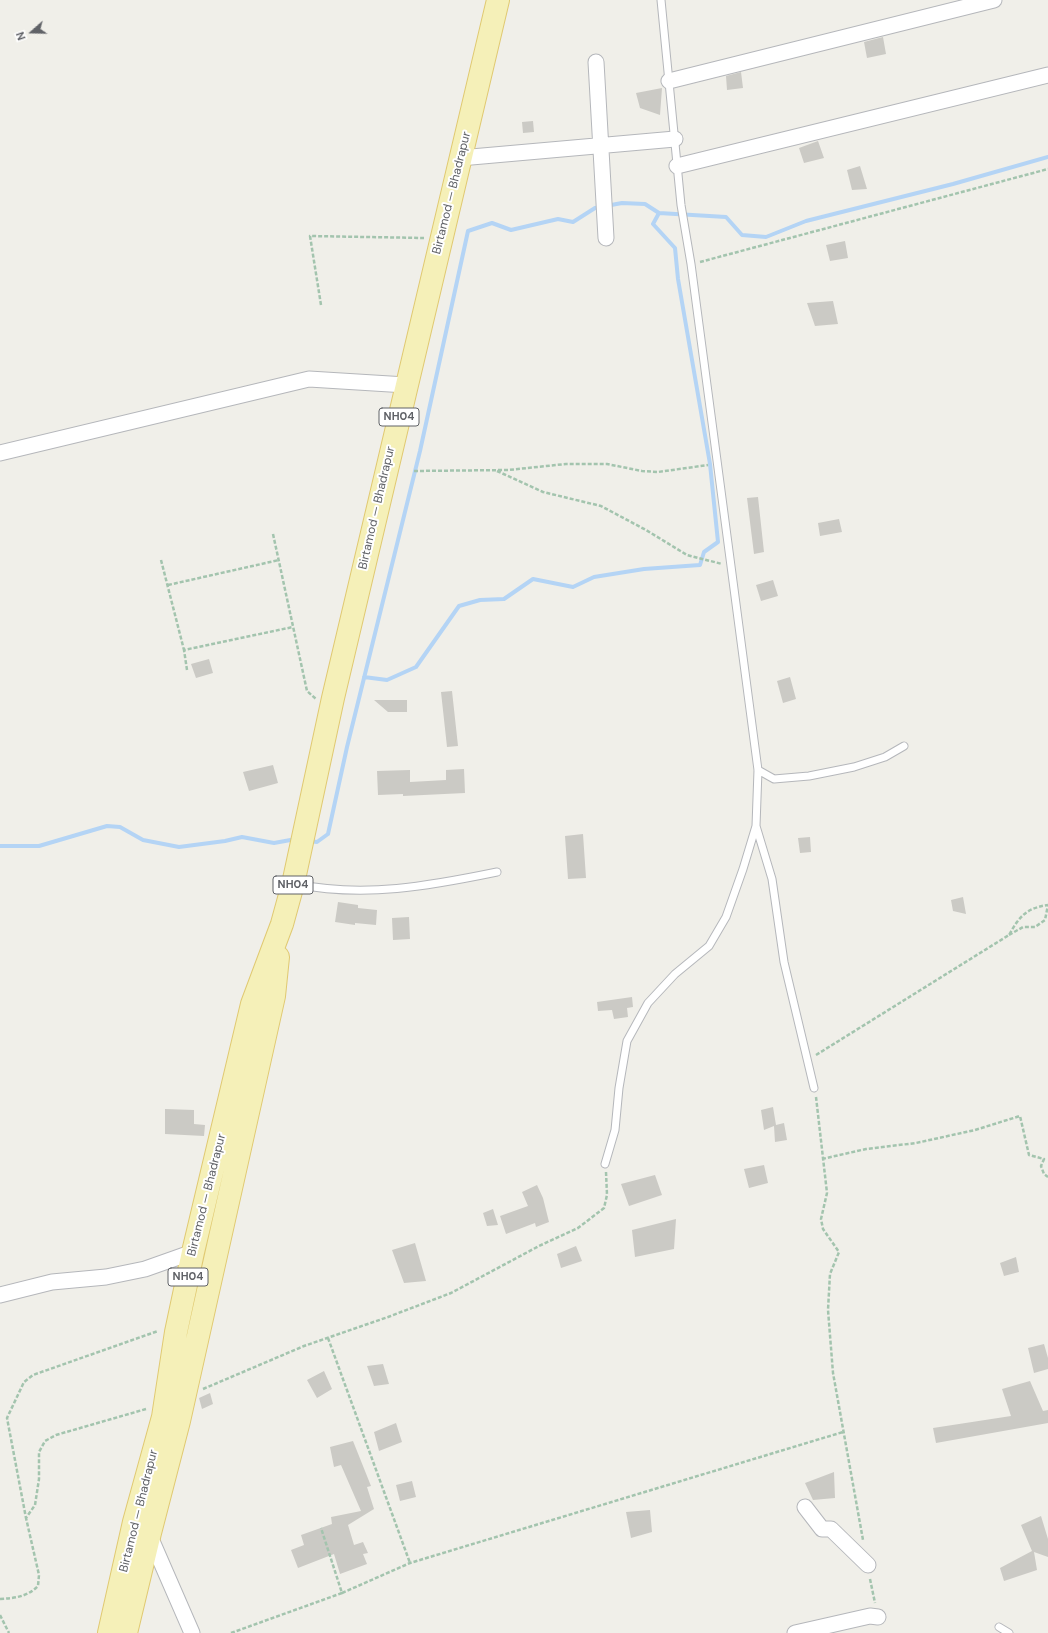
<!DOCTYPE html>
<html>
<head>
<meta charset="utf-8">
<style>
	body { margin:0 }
	#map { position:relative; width:1048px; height:1633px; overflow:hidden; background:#f0efe9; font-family:"DM Sans",sans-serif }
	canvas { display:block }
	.north { position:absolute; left:12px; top:12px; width:40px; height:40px; -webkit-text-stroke:3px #fff; paint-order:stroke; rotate:250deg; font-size:11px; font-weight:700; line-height:16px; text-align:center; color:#606267 }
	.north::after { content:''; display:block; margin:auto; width:14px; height:18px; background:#606267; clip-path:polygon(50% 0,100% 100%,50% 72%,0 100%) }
</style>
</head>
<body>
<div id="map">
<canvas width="1048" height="1633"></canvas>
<div class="north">N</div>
</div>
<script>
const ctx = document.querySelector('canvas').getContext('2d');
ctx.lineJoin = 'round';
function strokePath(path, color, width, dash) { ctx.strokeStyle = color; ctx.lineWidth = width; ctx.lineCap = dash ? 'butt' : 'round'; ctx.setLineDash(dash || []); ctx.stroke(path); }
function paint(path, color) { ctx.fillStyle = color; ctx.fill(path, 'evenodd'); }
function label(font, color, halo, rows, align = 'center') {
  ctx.font = font + ' "DM Sans",sans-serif'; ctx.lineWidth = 4; ctx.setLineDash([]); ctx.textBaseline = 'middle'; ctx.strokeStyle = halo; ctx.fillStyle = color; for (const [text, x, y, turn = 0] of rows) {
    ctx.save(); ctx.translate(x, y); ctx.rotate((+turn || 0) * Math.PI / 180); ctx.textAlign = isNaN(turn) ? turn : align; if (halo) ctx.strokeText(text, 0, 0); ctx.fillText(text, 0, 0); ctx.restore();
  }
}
const stream = new Path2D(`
	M364,677l23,3 29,-13 43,-61 21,-6 24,-1 29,-20 40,8 21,-10 50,-8 56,-4 4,-13 14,-10 -8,-78 -32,-185 -3,-31 -22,-24 6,-11
	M309,841l8,1 11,-8 19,-87 73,-296 48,-220 24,-8 19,7 47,-11 15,3 22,-14 27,-5 23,1 14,9 67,4 16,18 24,2 40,-16 147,-37 95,-27
	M0,846h39l68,-20 13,1 23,13 36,7 46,-6 17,-4 32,6 22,-4`);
const building = new Path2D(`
	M883,37l3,17 -19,4 -3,-16z
	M741,72l2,16 -16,2 -1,-14z
	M662,88l-2,27 -20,-7 -4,-15z
	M533,121l1,11 -11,1 -1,-11z
	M818,141l6,17 -20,5 -5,-15z
	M860,166l7,23 -15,1 -5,-20z
	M845,241l3,17 -18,3 -4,-16z
	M833,301l5,23 -23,2 -8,-23z
	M758,497l6,55 -10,2 -7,-56z
	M839,519l3,13 -22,4 -2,-13z
	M773,580l5,16 -17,5 -5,-16z
	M209,659l4,14 -17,5 -5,-14z
	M790,677l6,22 -13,4 -6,-22z
	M452,691l6,55 -11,1 -6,-55z
	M374,700h33v12h-19z
	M273,765l5,18 -29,8 -6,-19z
	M464,769l1,24 -62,3v-2l-25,1 -1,-24 33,-1v12l36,-2v-10z
	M583,834l3,44 -18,1 -3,-43z
	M810,837l1,15 -11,1 -2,-15z
	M963,897l3,17 -13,-3 -2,-11z
	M338,902l20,3v3l19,2 -1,15 -21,-2v2l-20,-3z
	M409,917l1,22 -17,1 -1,-22z
	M632,997l1,10 -6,1 1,9 -14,2 -2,-9 -14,1 -1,-9z
	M773,1107l3,18 8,-2 3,17 -12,2 -1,-16 -10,4 -3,-20z
	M165,1109l29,1v14l11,1 -1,11 -39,-2z
	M764,1165l4,18 -19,5 -5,-19z
	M655,1175l7,20 -33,11 -8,-22z
	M537,1185l6,13 6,24 -13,5 -1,-4 -29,11 -6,-18 28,-10 -6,-14z
	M493,1209l5,16 -11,1 -4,-13z
	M676,1219l-2,30 -39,8 -3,-27z
	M415,1243l11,38 -22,2 -12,-33z
	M576,1246l6,15 -21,7 -4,-14z
	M1016,1257l3,15 -15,4 -4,-13z
	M1044,1344l4,14v11l-14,4 -6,-25z
	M383,1364l6,20 -15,2 -7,-20z
	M324,1371l8,18 -15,9 -10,-18z
	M1030,1381l13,30 5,-1v13l-112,20 -3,-15 78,-12 -9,-27z
	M210,1393l3,11 -11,5 -3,-11z
	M396,1423l6,19 -23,9 -5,-19z
	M353,1441l18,45 -4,1 7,22 -26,16 6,20 9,-3 5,11 -5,1 4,10 -27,10 -6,-20 -36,14 -7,-18 13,-5 -3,-10 31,-11 -1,-7 30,-6 -20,-46 -7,2 -4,-20z
	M834,1472l1,26 -22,2 -8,-17z
	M412,1481l4,16 -16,4 -4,-16z
	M650,1510l2,22 -21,6 -5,-26z
	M1041,1516l7,23v18l-14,-5 3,18 -33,11 -4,-13 32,-17 -11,-26z`);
const path = new Path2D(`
	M700,262l348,-93
	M321,305l-11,-69 114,2
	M414,471l94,-1 58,-6h41l35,7 16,1 50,-7
	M497,471l46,21 58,14 45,24 41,25 35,9
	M273,534l34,157 9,8
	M161,560l23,90
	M168,585l111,-25
	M187,670l-3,-20 109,-23
	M1009,935l14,-8h12l10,-7 3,-15
	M816,1055l193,-120c10,-18 17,-27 39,-30
	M816,1097l11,96 -6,26 2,10 16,23 -9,22 -2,36 5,63 30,167
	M822,1159l44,-10 50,-6 59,-13 45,-14 9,39 15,4 -3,7 3,8 4,3
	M328,1338l82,225
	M203,1389l101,-43 84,-29 63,-24 88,-47 39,-18 26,-20 3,-13 -1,-23
	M146,1409l-90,26 -11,6 -6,11v27l-4,26 -9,13 -19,-100 17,-36 9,-7 125,-44
	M870,1579l5,24
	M342,1593l68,-30 433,-131
	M0,1599c15,-1 27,-2 38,-13l1,-11 -13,-57
	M0,1615l9,18
	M231,1633l111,-40 -21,-65`);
const lane = new Path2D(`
	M758,770l16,9 35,-3 45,-9 31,-10 19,-11
	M756,826l16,53 12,83 30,126
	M295,884c70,14 134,2 202,-12
	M605,1164l10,-34 4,-42 8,-47 21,-38 27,-29 34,-28 17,-29 17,-48 13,-43 2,-56 -67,-506 -10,-59 -20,-205
	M999,1627l10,6`);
const street = new Path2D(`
	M596,62l10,176
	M669,81l325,-81
	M460,158l215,-19
	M677,166l371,-91
	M0,453l309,-74 97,6
	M0,1295l52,-13 54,-5 39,-8 48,-17
	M805,1507l17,22h9l37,36
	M148,1532l44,101
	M795,1633l75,-17 8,1`);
const primary = new Path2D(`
	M109,1633l25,-111 29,-105 13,-85 17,-80 59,-248 30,-80 11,-40 40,-186 165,-698
	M126,1633l24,-100 29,-112 95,-425 4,-39`);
const shields = [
	[399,417,40],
	[293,885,40],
	[188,1277,40]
];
const shieldNames = [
	["NH04",399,417],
	["NH04",293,885],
	["NH04",188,1277]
];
const streetNames = [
	["Birtamod — Bhadrapur",452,193,-76],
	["Birtamod — Bhadrapur",377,508,-77],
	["Birtamod — Bhadrapur",207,1195,-76],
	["Birtamod — Bhadrapur",139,1511,-76]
];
strokePath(stream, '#b4d4f5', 4);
paint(building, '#cbcac5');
strokePath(lane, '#b5b7bb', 9);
strokePath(street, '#b5b7bb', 17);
strokePath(primary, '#e0c971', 24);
strokePath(path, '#a3c4ae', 2.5, [4, 2]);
strokePath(lane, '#fff', 7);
strokePath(street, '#fff', 15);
strokePath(primary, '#f5f0b8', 22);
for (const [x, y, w] of shields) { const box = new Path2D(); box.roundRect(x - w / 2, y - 9, w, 18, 3); ctx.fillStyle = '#fff'; ctx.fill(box); strokePath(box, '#606267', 1); }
label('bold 11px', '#606267', null, shieldNames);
label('12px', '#606267', '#fff', streetNames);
</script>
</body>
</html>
